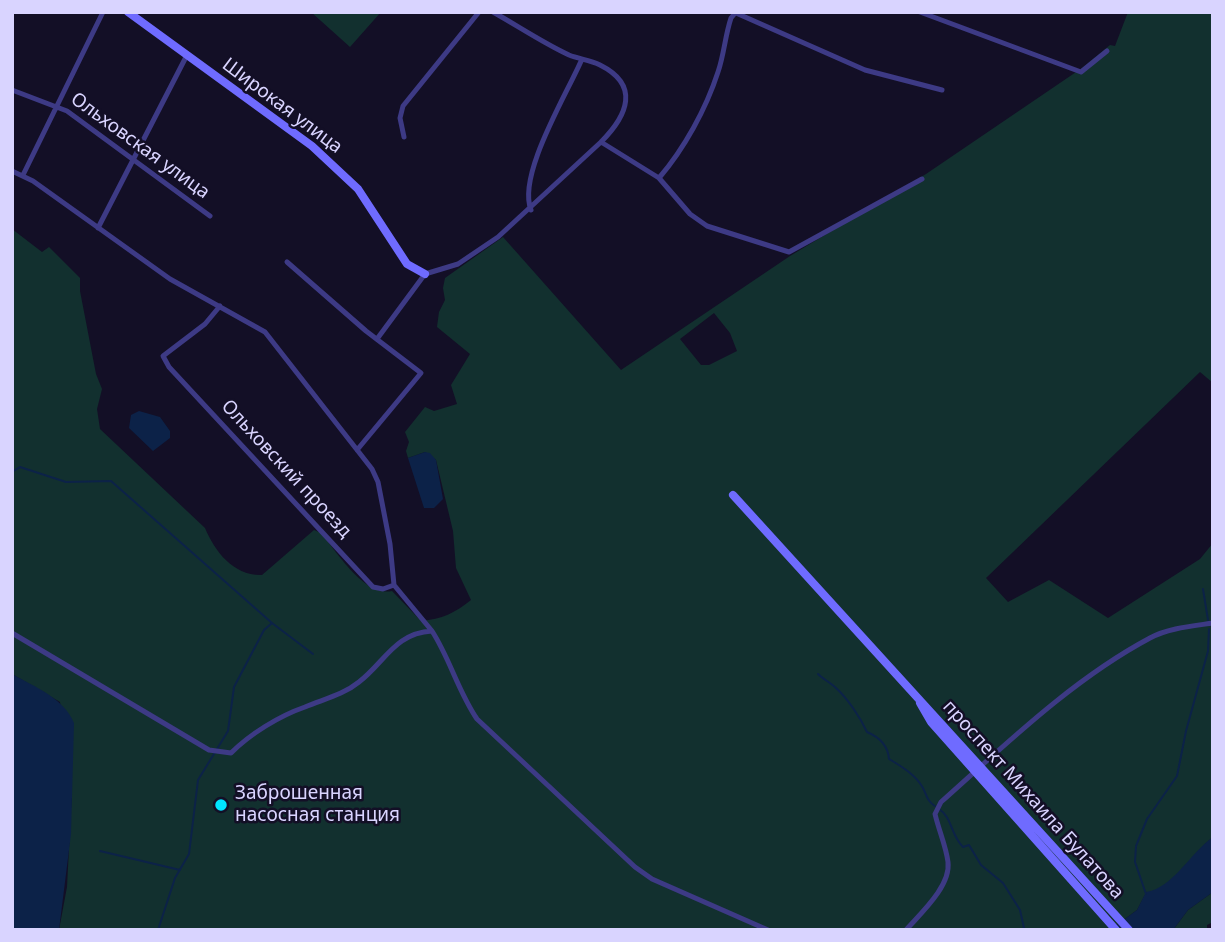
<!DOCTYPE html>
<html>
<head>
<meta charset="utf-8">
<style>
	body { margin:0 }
	#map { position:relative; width:1225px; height:942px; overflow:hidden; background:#130f26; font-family:"Noto Sans",sans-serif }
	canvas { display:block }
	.frame { position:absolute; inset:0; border:14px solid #d9d4ff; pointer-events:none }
</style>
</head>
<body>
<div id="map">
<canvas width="1225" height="942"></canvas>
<div class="frame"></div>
</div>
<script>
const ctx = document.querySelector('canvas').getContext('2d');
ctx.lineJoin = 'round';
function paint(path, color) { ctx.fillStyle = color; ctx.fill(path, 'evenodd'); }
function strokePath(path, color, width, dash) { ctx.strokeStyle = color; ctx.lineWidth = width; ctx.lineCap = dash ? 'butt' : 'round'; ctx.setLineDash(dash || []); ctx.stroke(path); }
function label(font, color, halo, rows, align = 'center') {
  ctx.font = font + ' "Noto Sans",sans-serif'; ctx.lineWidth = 5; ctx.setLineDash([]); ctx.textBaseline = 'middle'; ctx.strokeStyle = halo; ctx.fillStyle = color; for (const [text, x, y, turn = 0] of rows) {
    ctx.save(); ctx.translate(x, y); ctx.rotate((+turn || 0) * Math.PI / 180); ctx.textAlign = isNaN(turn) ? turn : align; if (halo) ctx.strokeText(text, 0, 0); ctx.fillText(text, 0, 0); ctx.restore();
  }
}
const green = new Path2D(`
	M311,12h70l-31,35z
	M1128,12h85v371l-13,-11 -214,206 22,24 41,-22 59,38 92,-59 13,-16v294c-19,14 -44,55 -67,56l-9,17 -27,20h-1051l8,-43 5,-98 -12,-87 -48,-28v-445l30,23 7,-5 31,31v13l16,83 6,15 -5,20 3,20 105,99c10,24 29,48 57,47l52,-45 7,3c16,19 43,64 71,58l29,30c21,-2 34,-8 50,-21l-15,-32 -3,-37 -17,-71 -11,-8 -17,6 -2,-7 3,-9 -4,-10 20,-25 9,4 23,-7 -6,-19 19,-31 -33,-27 2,-15 6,-12 -2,-12 2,-10 58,-41 118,133 169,-114 136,-82 156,-106 28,-23 5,1zM714,313l16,20 7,18 -28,14h-8l-21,-26z
	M1213,892v30l-6,3v5h-34l15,-20z`);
const water = new Path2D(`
	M139,411l21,6 10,14v7l-17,13 -24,-23 2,-13z
	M425,452l5,1 6,7 7,39 -9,9h-10l-16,-50z
	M12,674c23,13 52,24 62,49l-3,111 -12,96h-47z
	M1213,837v55l-25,18 -15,20h-63l27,-20 9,-18c27,-4 44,-39 67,-55z`);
const stream = new Path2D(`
	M12,472l8,-5 46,15 45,-1 161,142
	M1203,589l5,31
	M818,674c5,5 13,9 18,14 12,11 24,29 31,44 12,5 21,13 22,27 12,7 27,16 34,29 4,8 4,13 12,18
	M939,809c13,8 12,27 24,38l6,-2 12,20 22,18 17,27 4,18
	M100,851l80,19
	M1146,894l-11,-32 1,-16 11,-27 30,-43 9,-45 22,-80 1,-22
	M1025,929v1
	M158,930l17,-52 14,-24 9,-74 30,-49 6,-44 30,-57 8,-7 41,31`);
const street = new Path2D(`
	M920,12l161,60 26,-21
	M736,13l129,57 77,20
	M12,90l55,21 143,105
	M404,137l-4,-19 3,-12 76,-94
	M601,142l58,36c25,-29 47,-69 59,-106 6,-17 7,-36 13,-54l5,-6
	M12,171l21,10 137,98 95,53 107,137 6,13 12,62 4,41 38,46
	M23,175l80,-163
	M659,178l31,36 17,12 82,26 133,-73
	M531,210c-14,-35 36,-116 51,-151
	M98,228l89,-173
	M287,262l79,69 55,42 -64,77
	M220,306l-15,18 -42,32 6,11 204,220 10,2 11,-4
	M377,339l48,-65 33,-10 40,-27 103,-95c27,-27 39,-57 -1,-77 -10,-5 -21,-6 -31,-10 -26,-12 -51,-29 -76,-43
	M12,633l197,117 22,3c19,-19 48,-37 74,-46 19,-8 38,-12 54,-25 26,-20 36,-49 73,-51 18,28 26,60 45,88l158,148 17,12 116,51
	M906,930c15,-17 45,-44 42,-68 -2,-16 -9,-31 -13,-48l6,-12c65,-58 132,-123 209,-164 18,-10 43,-12 63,-15`);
const secondary = new Path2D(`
	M128,12l184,134 46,43 49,75 18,10
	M733,495l396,435
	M920,703l11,19 185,208`);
const markers = [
	[221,805,7,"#00e5ff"]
];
const streetNames = [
	["Широкая улица",282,106,37],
	["Ольховская улица",140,146,36],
	["Ольховский проезд",286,469,47],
	["проспект Михаила Булатова",1033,800,48]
];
const poiNames = [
	["Заброшенная",235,794],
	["насосная станция",235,816]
];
paint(green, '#12302f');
paint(water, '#0c2248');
strokePath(stream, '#0c2248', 2);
strokePath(street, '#3d3a85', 5);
strokePath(secondary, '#6f6bff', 8);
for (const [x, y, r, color] of markers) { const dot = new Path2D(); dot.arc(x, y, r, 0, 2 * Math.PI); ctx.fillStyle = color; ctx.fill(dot); strokePath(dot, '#130f26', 2.5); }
label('19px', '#d9d4ff', '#130f26', streetNames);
label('19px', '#d9d4ff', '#130f26', poiNames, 'left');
</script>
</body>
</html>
